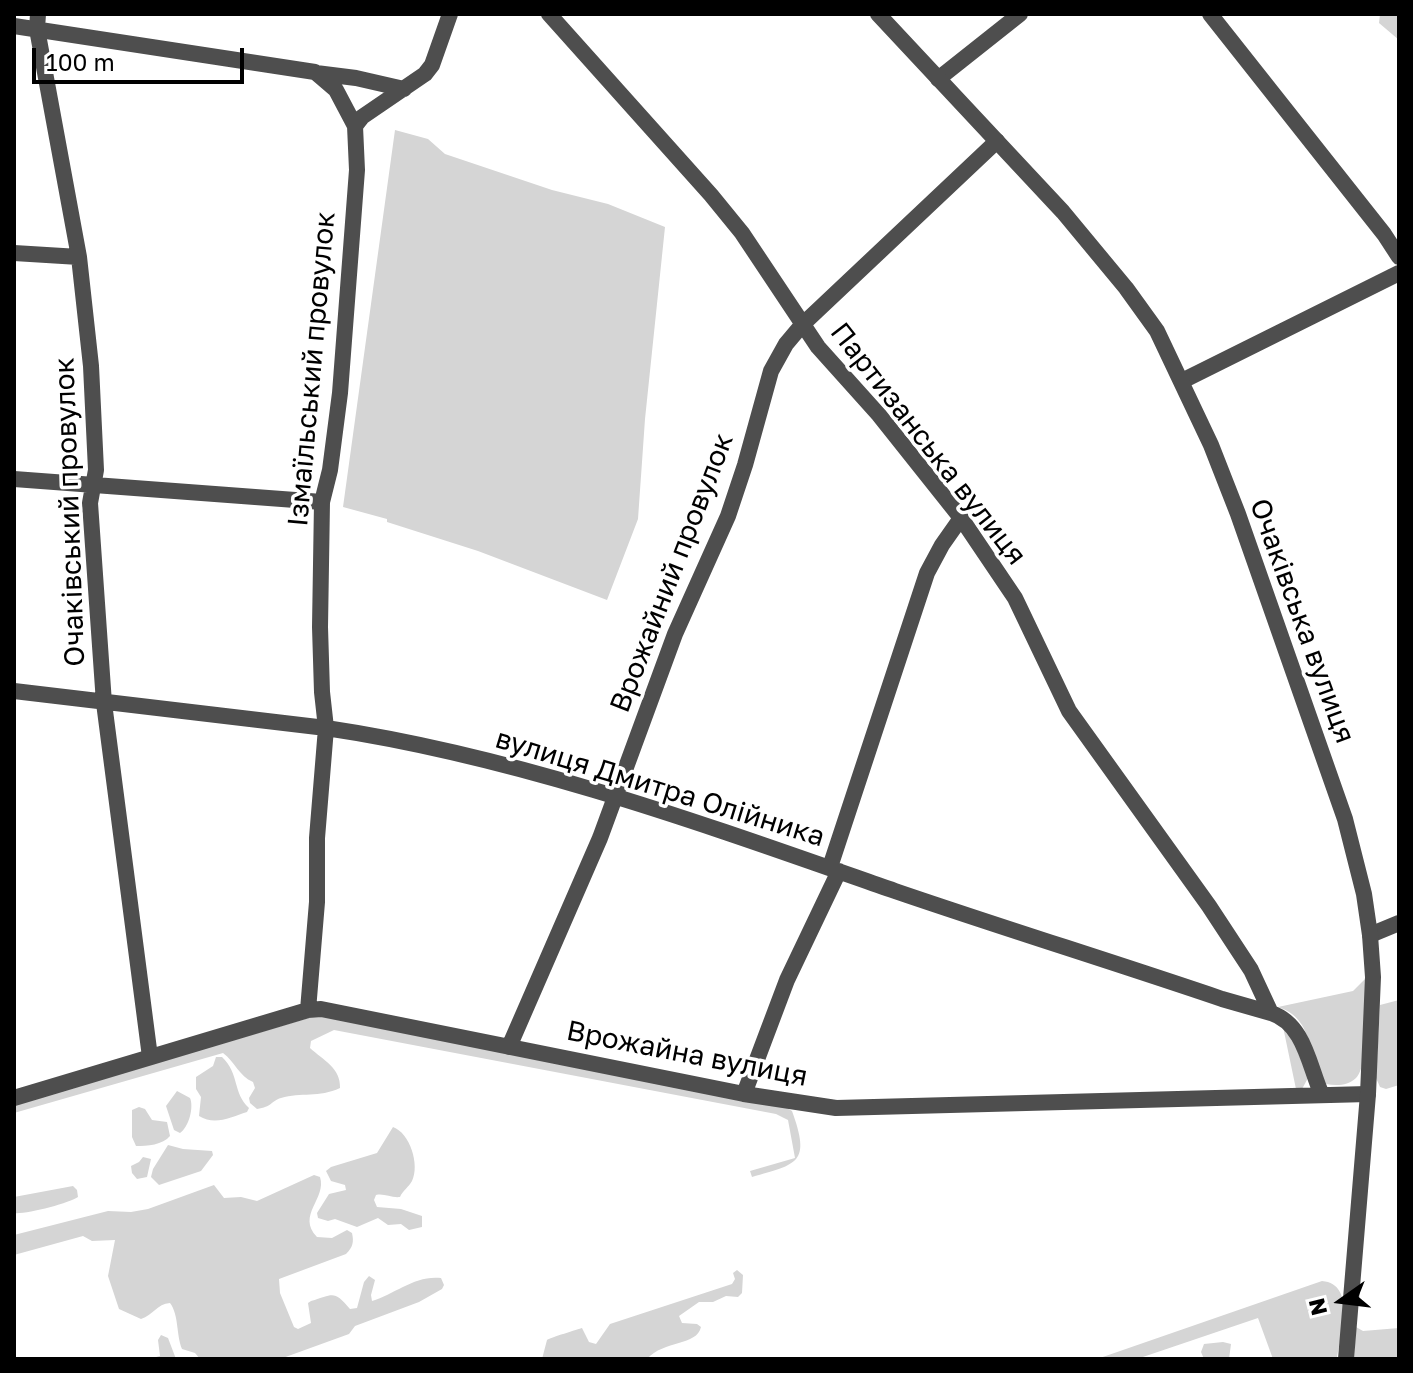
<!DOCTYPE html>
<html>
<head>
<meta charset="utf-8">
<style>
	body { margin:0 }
	#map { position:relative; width:1413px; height:1373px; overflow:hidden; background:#fff; font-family:"Golos Text",sans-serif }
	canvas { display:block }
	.frame { position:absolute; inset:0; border:16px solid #000; pointer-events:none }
	.north { position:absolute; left:1301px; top:1261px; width:80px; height:80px; -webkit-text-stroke:6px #fff; paint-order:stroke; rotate:256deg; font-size:22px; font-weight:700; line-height:32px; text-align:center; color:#000 }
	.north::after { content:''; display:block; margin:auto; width:28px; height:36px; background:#000; clip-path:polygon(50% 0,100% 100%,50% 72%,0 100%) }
	.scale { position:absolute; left:32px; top:48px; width:212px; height:36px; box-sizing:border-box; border:4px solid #000; border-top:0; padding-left:10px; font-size:24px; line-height:28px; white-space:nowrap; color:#000; -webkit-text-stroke:6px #fff; paint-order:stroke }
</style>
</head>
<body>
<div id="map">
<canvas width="1413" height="1373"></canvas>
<div class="frame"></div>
<div class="north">N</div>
<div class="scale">100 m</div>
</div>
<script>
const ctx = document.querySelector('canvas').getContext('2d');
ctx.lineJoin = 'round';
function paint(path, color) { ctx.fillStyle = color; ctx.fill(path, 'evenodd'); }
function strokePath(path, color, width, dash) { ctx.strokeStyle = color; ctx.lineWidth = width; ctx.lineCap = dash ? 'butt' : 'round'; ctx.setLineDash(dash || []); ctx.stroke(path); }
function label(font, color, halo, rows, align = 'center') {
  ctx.font = font + ' "Golos Text",sans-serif'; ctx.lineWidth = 7; ctx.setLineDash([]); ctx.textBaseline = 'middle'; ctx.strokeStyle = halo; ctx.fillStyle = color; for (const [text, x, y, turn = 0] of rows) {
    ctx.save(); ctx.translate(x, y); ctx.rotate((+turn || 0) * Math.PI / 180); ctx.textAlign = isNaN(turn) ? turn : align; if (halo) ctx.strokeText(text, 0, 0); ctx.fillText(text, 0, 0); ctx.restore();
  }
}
const green = new Path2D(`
	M1380,14h19v26l-20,-17z
	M395,130l33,9 17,15 107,36 56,14 57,23 -20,192 -7,100 -31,81 -129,-49 -91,-29v-3l-44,-12z
	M1366,978c-1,21 4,87 -10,100 -8,8 -20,8 -30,6 -20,-29 -11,-65 -48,-77l75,-16z
	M1399,1000v85l-13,4 -6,-2 -4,-9 4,-73z
	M319,1015l466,92 7,4c19,52 6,53 -40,66l-2,-6 45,-13 -7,-38 -12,-6 -442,-84 -23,11 -1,7c13,12 31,20 30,40 -21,10 -39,4 -59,10 -10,3 -9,9 -24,11l-7,-6 -1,-5 6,-10 -2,-6c-14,-6 -18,-20 -30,-29l-209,60v-9z
	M1282,1022l6,4 20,52 -6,11h-6z
	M216,1057h6c18,17 10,35 27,51l-2,4c-16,5 -32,14 -48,4l2,-19 -5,-8v-12l17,-11z
	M177,1091l13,7c4,9 -1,29 -10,35l-6,-3 -8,-24z
	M139,1107l6,2 7,11 15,2 3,14c-7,9 -23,10 -34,10l-4,-9v-27z
	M393,1127c17,6 27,38 19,54 -3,6 -9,9 -12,16 -9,1 -16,-4 -24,-2l-2,5 3,7 24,2 21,7v11l-13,3 -8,-6 -13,1 -10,-7 -21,9 -22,-8 -7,2 -10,-3 -1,-5 12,-19 17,-4 -1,-5 -14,-4 -5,-10 5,-4 46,-14z
	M168,1145l15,4 29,2 1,4 -12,16 -42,14 -8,-8 2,-8z
	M143,1157l8,2 -4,18 -10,2 -5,-6 -1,-7 8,-4z
	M314,1175l6,2c7,22 -24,38 -3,60l15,1 15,-8 5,3c2,9 1,14 -6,21l-67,25 1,14 14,34 4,2 13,-6 -3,-20 3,-2c23,-7 23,-11 39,8l7,-1 7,-26 5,-6 6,4 -4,15 1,6c23,-7 43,-26 69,-23l3,7 -2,4 -23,13 -64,24 -6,8 -69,25h-80l-5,-6 -13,-4c-6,-15 -3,-34 -12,-46 -13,1 -17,12 -29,16l-22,-10 -11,-33 7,-36 -23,1 -9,-5 -69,19v-20l94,-24 23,1 17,-3 66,-24 10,13 17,-1 16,4z
	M73,1186l4,4 1,7c-8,6 -54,18 -64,16v-16z
	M737,1270l6,5 -1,18 -4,4 -12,-1 -13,6h-14l-20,14 3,7 15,1 4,3c-4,19 -37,13 -54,32h-105l5,-19c2,-2 32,-11 35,-12l7,14 7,2 14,-20 122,-40 3,-5 -2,-6z
	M1322,1281c35,3 18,55 15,78h-64l-15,-41 -121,41h-40z
	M1356,1327l7,4 36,-3v31h-45z
	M161,1335l7,3 8,21h-28l12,-3 -2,-16z
	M1223,1342l8,2 -2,15h-25l-3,-7 3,-8z`);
const minor = new Path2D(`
	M38,14l-1,15 42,228 12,109 5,104 -6,33 14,200 46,354
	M549,14l162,181 31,38 76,114 61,68 82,103 54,80 54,113 140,195 42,64 20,43c34,11 38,54 51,82
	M1210,14l174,220 15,23
	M14,26l301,46 21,18 19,36
	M316,73l40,5 48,11
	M938,79l82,-65
	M14,253l65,4
	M1182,381l217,-108
	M14,479l308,23
	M14,691l312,37c195,29 383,98 569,163 108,37 218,71 327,108l49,14
	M830,867l97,-294 15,-28 19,-27
	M1370,935l29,-12
	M308,1010l9,-108v-64l9,-110 -4,-36 -2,-65 2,-125 8,-32 10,-77 17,-223 -2,-44 7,-9 63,-43 7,-9 18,-51
	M509,1047l91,-209 75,-204 53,-118 17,-51 26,-94 15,-27 16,-19 195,-184
	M744,1094l43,-114 52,-109
	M14,1098l294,-88 13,-1 423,85 92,14 532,-14`);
const tertiary = new Path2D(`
	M878,14l185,198 63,76 31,43 54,114 27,69 107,305 19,75 6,41 3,42 -5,117 -22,265`);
const streetNames = [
	["Ізмаїльський провулок",312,369,-85],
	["Партизанська вулиця",928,444,52],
	["Очаківський провулок",70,512,-92],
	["Врожайний провулок",672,573,-69],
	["Очаківська вулиця",1302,621,70],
	["вулиця Дмитра Олійника",660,788,17],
	["Врожайна вулиця",687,1054,11]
];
paint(green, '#d5d5d5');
strokePath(minor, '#4e4e4e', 16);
strokePath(tertiary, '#4e4e4e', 16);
label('28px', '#000', '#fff', streetNames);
</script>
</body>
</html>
